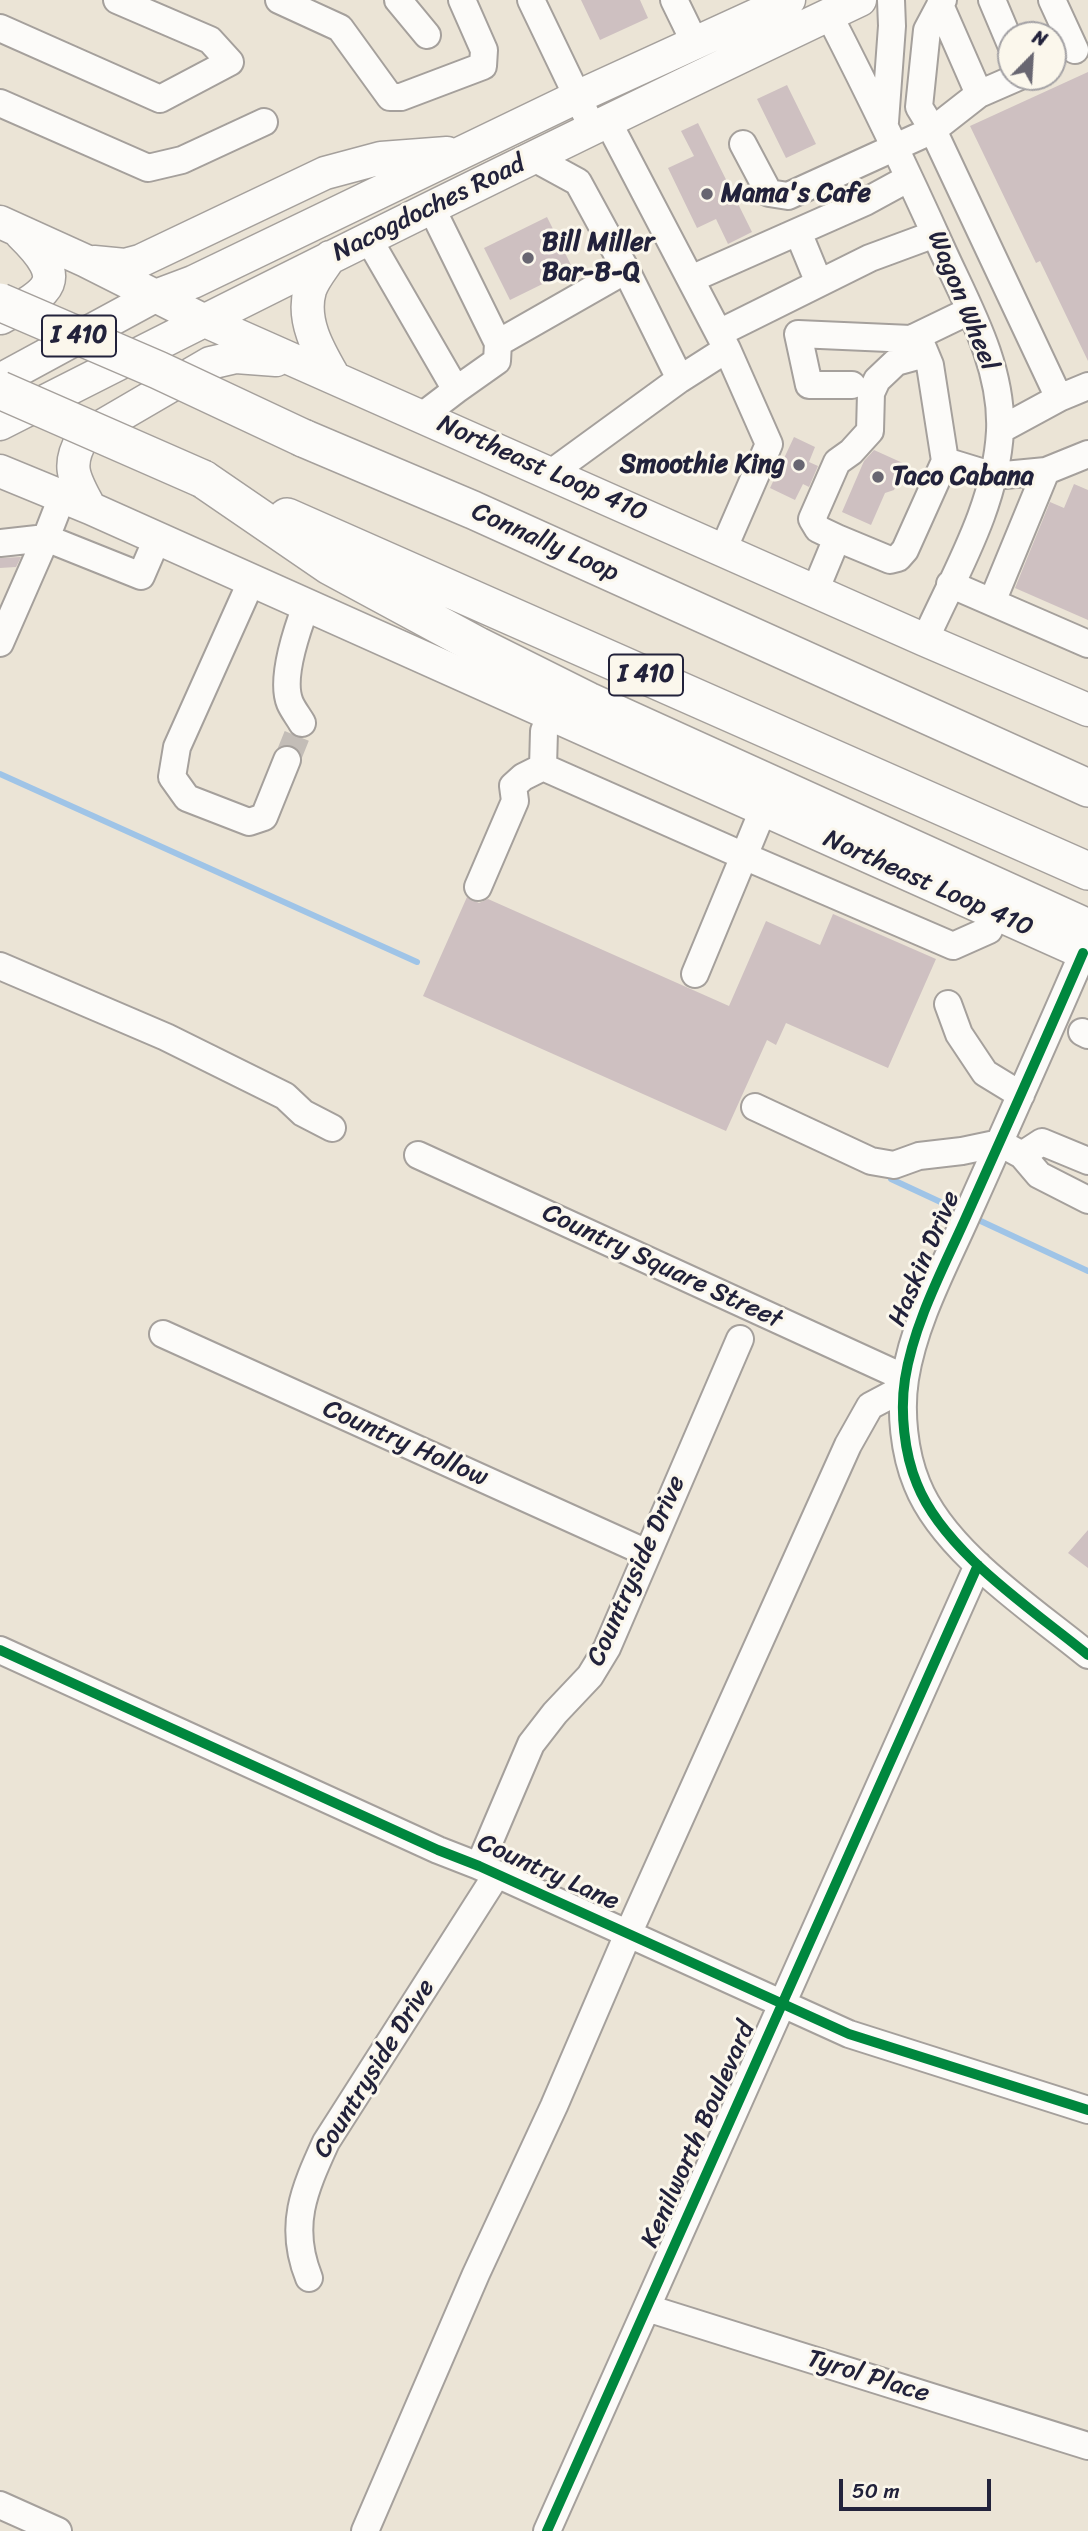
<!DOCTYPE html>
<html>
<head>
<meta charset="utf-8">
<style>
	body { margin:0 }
	#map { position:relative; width:1088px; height:2531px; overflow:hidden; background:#ebe4d6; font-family:Sriracha,sans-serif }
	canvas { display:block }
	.north { position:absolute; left:997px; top:21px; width:70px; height:70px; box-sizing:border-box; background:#fbf7ec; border:2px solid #a4a2a5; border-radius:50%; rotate:24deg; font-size:19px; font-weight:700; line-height:28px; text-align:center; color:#22223b }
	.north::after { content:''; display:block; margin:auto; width:24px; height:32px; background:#686671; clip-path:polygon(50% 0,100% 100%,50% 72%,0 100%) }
	.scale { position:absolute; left:839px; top:2479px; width:152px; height:32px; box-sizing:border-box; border:4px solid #22223b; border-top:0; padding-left:9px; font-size:21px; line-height:24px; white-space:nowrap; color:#22223b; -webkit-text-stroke:5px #fbf7ec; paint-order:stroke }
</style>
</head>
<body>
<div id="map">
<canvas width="1088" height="2531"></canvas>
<div class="north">N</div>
<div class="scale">50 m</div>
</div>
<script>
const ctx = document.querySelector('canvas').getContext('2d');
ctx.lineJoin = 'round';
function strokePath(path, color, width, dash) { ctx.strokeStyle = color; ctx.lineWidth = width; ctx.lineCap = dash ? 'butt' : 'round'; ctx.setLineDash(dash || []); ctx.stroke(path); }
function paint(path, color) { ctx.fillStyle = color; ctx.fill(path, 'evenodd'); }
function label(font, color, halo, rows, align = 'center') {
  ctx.font = font + ' Sriracha,sans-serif'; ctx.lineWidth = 6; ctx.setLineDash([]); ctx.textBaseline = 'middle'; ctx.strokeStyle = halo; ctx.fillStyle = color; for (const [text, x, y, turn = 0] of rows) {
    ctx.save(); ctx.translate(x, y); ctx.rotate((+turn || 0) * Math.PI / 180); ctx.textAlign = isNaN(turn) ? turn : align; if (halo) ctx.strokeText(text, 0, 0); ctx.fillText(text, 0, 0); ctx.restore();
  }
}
const stream = new Path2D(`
	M0,774l417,188
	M891,1179l71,33
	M972,1217l116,54`);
const building = new Path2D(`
	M581,0h59l8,18 -48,22z
	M1088,72v289l-48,-100 -4,2 -66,-137z
	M787,85l29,59 -30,14 -29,-59z
	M698,123l54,109 -24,12 -12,-25 -19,9 -29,-60 26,-12 -13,-25z
	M547,217l26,52 -63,31 -26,-52z
	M794,437l21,10 -6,15 9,4 -9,21 -6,-3 -8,16 -25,-12z
	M874,450l31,14 -11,26 -9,3 -14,32 -29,-13 22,-51z
	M1074,484l14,6v130l-73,-32 35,-86 14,6z
	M21,557l-5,10 -16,1v-10z
	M467,897l12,6 9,-4 241,107 37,-85 54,24 13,-31 103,45 -48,109 -102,-45 -10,22 -9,-5 -41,91 -303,-135z
	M1088,1530v38l-20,-15z`);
const minorTunnel = new Path2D(`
	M287,760l15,-37`);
const minor = new Path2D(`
	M279,0l61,28 50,69h11l82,-31 1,-16 -22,-50
	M398,0l29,35
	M531,0l61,127
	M674,0l21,43
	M943,0l-16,30 -8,77 14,23 46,-36 39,-17
	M992,0l19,45
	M1052,0l23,50
	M940,5l39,89
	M829,15c39,76 76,152 111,230 26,58 63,120 60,186 -4,75 -45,142 -75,209
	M0,28l160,71 70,-37 -20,-22 -93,-40
	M0,103l148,65 34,-8 82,-38
	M607,120l120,229 -47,30
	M885,122l7,-96 -1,-26
	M743,144l26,49 19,3 145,-66 126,268 29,-12
	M431,207l67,136 128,-73 -48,-88 -44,-24
	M798,232l21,51
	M368,238l88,152 -34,26
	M691,279l174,-77 44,-24
	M719,333l151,-75 65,-24
	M918,336l12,29 15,96 49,15 52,-5 42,-17
	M852,385h-43l-11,-51 113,5 58,-28
	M456,390l41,-29 1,-18
	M1000,430l59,-32
	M551,473l129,-94 -54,-109
	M62,497l-16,41 95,38 16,-37
	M837,538l-19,-9 -6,-10 25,-57 14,-10 19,-21 1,-38 6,-13 19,-18 29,-8
	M0,543l46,-5 -46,105
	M723,550l46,-106 -42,-95
	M251,582l-74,165 -5,30 15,21 62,24 15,-5 23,-57
	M950,584l138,60
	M815,591l22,-53 53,22 8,-2 7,-8 40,-89
	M992,602l54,-131
	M302,723c-4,-7 -9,-13 -12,-20 -10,-24 7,-73 16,-97
	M543,767l1,-36 6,-15
	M763,810l-19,46 209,90 36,-16 7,-16
	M478,887l37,-86 -2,-15 10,-9 20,-10 201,89 -49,118
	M1083,953c-38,88 -77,175 -116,262 -23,52 -53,107 -62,164 -5,32 -1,74 12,105 27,68 115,125 171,171
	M0,966l166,71 119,59 18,17 29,15
	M948,1004l11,30 26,39 36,22
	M1082,1032l6,3
	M755,1107l116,54 23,4 25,-9 43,-5 38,-8 22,12 17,20 49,25
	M418,1155l487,223
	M1022,1155l20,-13 46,19
	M163,1334l484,219
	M0,1650l438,200 41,16 370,168 239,76
	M479,1866l52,-122 24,-31 35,-37 17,-28 133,-309
	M309,2278c-21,-52 -5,-88 17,-136l171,-268
	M647,2308l441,138
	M0,2505l58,26
	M365,2531l111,-257 78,-168 74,-172 220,-489 22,-39 34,-18
	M547,2531l431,-966`);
const major = new Path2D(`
	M0,222l86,39 117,59 722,320 163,70
	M330,257c-6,10 -16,21 -20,33 -9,31 9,61 24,87
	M94,262l31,3 15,-4 185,-88 56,-15 66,-5
	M1,318c50,-27 68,-37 20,-84
	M0,380l153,-83 40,-15 384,-185 212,-97
	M0,424c285,-145 571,-287 860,-424
	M0,471l90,37 998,447
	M90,508c-15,-29 -25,-41 -7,-71l127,-74 26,-6 40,3`);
const highway = new Path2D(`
	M303,438l170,72 615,278
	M203,479l127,87 148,80 110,55 500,227
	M287,517l801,354`);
const highwayBridge = new Path2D(`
	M0,302l158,68 145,68
	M0,390l203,89`);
const cycleway = new Path2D(`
	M1083,953c-38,88 -77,175 -116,262 -23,52 -53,107 -62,164 -5,32 -1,74 12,105 27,68 115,125 171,171
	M0,1650l438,200 41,16 370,168 239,76
	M547,2531l431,-966`);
const markers = [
	[707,194,7,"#686671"],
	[528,258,7,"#686671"],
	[799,465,7,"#686671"],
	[878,477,7,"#686671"]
];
const shields = [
	[79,336,74],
	[646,675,74]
];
const shieldNames = [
	["I 410",79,336],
	["I 410",646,675]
];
const poiNames = [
	["Mama's Cafe",721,194],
	["Bill Miller",542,243],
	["Bar-B-Q",542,273],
	["Smoothie King",785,465,"right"],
	["Taco Cabana",892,477]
];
const streetNames = [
	["Nacogdoches Road",429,209,-26],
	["Wagon Wheel",962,301,68],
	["Northeast Loop 410",542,469,24],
	["Connally Loop",545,543,24],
	["Northeast Loop 410",928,884,24],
	["Haskin Drive",925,1259,-67],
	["Country Square Street",662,1267,25],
	["Country Hollow",405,1444,24],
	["Countryside Drive",637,1571,-66],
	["Country Lane",548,1873,24],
	["Countryside Drive",375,2069,-58],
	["Kenilworth Boulevard",699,2135,-66],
	["Tyrol Place",868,2377,17]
];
strokePath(stream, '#9fc4e7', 6);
paint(building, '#cec0c1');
strokePath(minorTunnel, '#c3bdb7', 26, [26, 13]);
strokePath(minor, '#a5a09c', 30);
strokePath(major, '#a5a09c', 35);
strokePath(highway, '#a5a09c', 40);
strokePath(minor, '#fcfbf9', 26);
strokePath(major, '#fcfbf9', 32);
strokePath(highway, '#fcfbf9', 37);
strokePath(highwayBridge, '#a5a09c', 40, []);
strokePath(highwayBridge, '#fcfbf9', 37);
strokePath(cycleway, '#00873e', 10);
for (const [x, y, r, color] of markers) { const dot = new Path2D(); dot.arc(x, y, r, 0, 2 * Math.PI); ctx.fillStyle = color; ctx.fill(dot); strokePath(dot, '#fbf7ec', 2.5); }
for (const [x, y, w] of shields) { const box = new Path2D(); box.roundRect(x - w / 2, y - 20.5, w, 41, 5); ctx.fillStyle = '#fbf7ec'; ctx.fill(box); strokePath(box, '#22223b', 2); }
label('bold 24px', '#22223b', null, shieldNames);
label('bold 26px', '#22223b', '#fbf7ec', poiNames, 'left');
label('26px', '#22223b', '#fbf7ec', streetNames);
</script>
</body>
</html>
